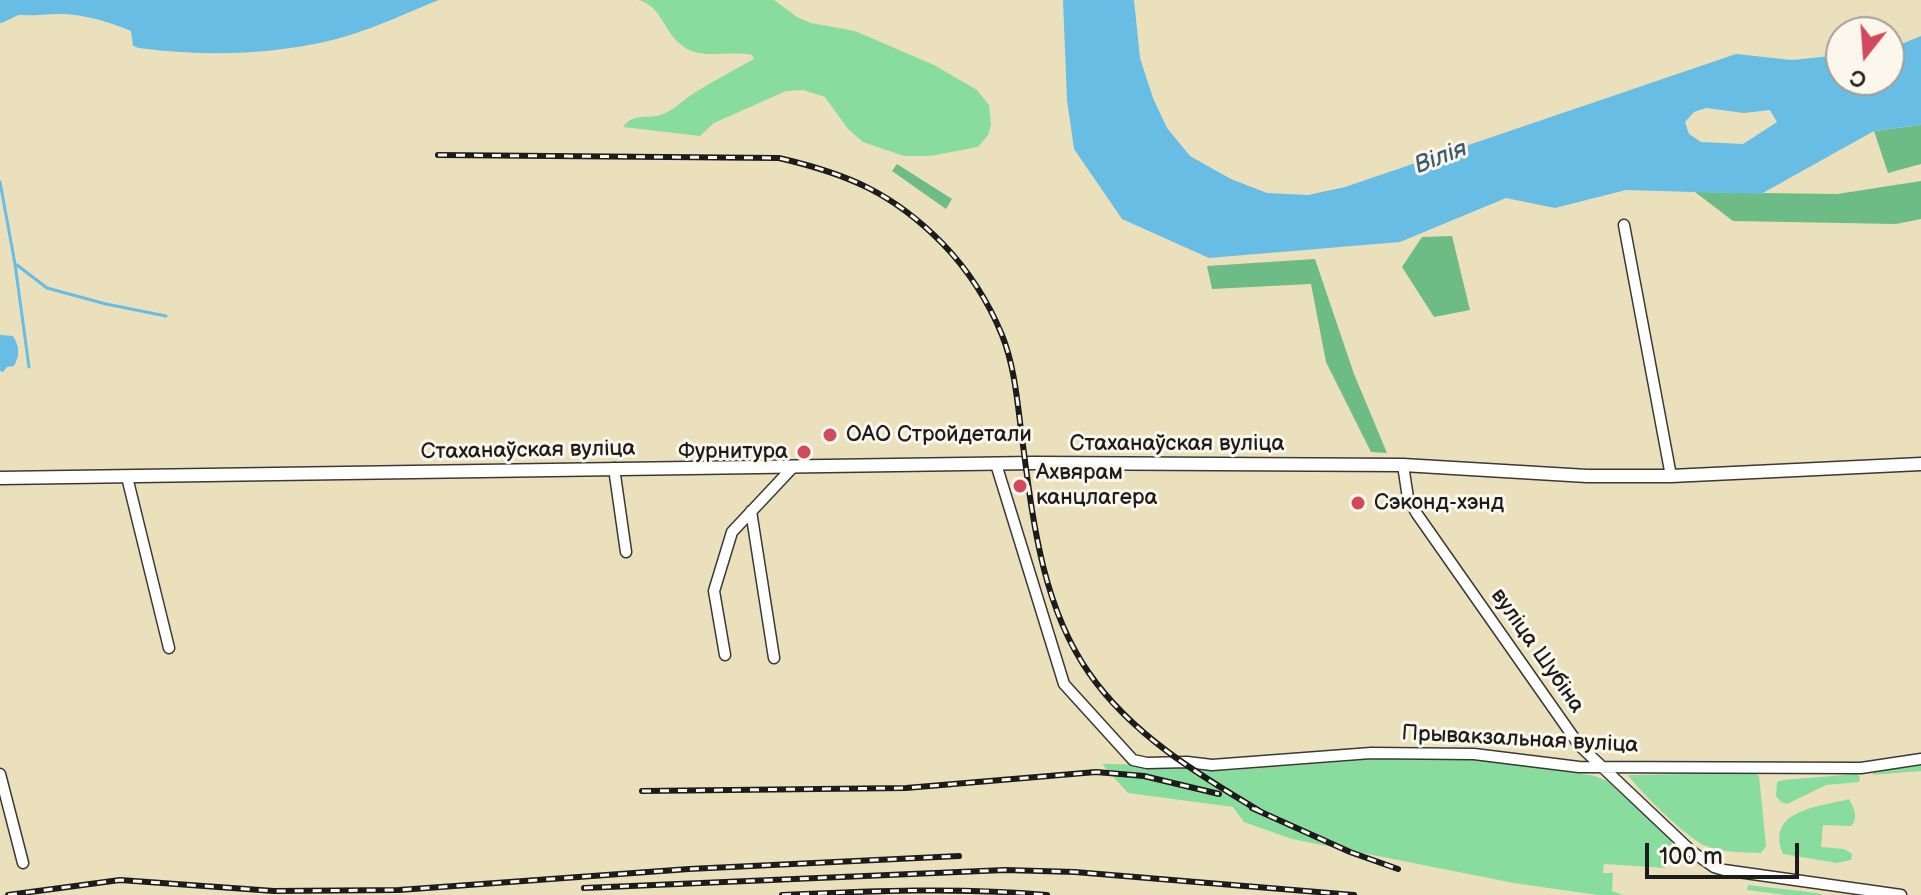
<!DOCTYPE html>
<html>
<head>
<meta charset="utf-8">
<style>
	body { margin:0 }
	#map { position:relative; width:1921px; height:895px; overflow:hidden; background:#eae0bc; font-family:"Balsamiq Sans",sans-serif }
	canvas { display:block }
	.north { position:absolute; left:1825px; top:16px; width:80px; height:80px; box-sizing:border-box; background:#fbf7ec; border:2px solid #a29f99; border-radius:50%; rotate:197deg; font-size:22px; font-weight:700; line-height:32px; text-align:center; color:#1c1c1c }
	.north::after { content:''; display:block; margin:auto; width:28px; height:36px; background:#d1495b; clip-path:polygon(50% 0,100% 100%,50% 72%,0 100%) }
	.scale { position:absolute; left:1645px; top:843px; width:154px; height:36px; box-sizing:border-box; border:4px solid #1c1c1c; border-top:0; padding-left:10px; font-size:24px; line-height:28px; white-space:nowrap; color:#1c1c1c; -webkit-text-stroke:6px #fbf7ec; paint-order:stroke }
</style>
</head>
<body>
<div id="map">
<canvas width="1921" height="895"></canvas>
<div class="north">С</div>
<div class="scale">100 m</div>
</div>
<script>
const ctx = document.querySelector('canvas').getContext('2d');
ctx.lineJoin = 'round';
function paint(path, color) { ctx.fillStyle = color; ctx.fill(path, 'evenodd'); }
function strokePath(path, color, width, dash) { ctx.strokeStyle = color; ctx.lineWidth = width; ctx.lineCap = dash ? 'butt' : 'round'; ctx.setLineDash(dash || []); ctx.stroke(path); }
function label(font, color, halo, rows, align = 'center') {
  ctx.font = font + ' "Balsamiq Sans",sans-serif'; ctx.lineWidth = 6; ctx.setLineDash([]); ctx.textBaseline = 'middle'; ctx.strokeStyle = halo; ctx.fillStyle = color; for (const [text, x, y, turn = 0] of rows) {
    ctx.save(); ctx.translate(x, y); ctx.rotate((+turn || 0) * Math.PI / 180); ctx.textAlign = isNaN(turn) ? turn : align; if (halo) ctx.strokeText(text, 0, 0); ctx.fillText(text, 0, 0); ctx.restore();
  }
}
const green = new Path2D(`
	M638,0h136l23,17 14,6 44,8 79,34 43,25 12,15 2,20 -3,10 -10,12 -48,9h-26l-41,-14 -15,-13 -23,-32 -22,-7 -17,1 -72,32 -14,13 -77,-9c10,-15 25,-7 40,-13 11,-4 20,-14 31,-21 19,-12 40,-23 60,-34l-2,-4c-21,-5 -51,5 -68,-8 -22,-15 -21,-41 -46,-47z
	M1475,758l120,18 12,5 59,53 6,7v20l-7,7 -61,-4 -1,9h10l-1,18 11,4h-25l-84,-12 -222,-44 -48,-17 -11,-15 -105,-14 -26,-29 92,1 27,6 155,-12z
	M1921,765v6l-49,4 2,-3z
	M1754,773l5,3 7,70 -5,7c-18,-1 -38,0 -55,-7 -18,-7 -67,-55 -78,-71z
	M1857,774l3,3 -1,5 -33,3 -39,19 -6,-2 -5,-6 1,-14 6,-2z
	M1849,799c5,9 10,18 2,27l-28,-1 -2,22 23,2 8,5 -1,6 -14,3 -54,-9c-18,-44 36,-47 66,-55z
	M1748,885l69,8 6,2h-37l-39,-5z`);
const forest = new Path2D(`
	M1921,125v39l-33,9 -14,-42z
	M897,164l55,35 -6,10 -54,-38z
	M1921,181v38l-25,5 -163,-3 -38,-29 142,2z
	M1452,236l18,74 -36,7 -32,-50 20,-30z
	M1315,259l39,115 33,79 -16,-1 -45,-90 -15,-78 -99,5 -5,-23z`);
const water = new Path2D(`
	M0,0h439c-31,12 -61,27 -92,36 -64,19 -143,21 -208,12l-6,-2 -2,-15c-21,-9 -45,-16 -68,-17 -21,-1 -42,5 -63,-3z
	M1063,0h71l6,58 13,40 14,30 23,28 41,23 36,14 41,2 37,-8 391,-133 56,6 49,-5v25h48v-31l32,-13v89l-47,6 -113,63 -135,-4 -71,18 -49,-10 -106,44 -191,16 -87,-39 -48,-70 -7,-49zM1706,108l38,5 26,-3 7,12 -34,22 -42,-2 -12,-8 -4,-12 9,-10z
	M0,335l13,1c7,12 7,19 1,30l-7,1 -4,5 -3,-1z`);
const stream = new Path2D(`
	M0,182l15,82 14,103
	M17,265l30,23 59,16 60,12`);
const river = new Path2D(`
	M0,14l29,-14`);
const minor = new Path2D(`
	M1624,225l47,251
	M996,464l68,220 69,76 14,3 40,-1 25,3 159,-12 103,1 105,13 282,1 60,-9
	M1403,465l5,33 9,16 162,231 112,106 23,16 10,3 177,25
	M614,468l12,84
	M127,477l42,171
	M751,511l23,147
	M725,655l-11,-64 18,-59 62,-66
	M0,774l23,89`);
const tertiary = new Path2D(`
	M0,478l1033,-15 370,2 184,11h84l250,-12`);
const rail = new Path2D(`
	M438,155l341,3c69,16 114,35 164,86 25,26 45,57 59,91 12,30 15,63 19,95 11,82 19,173 68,243 43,62 110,102 174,140
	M642,791l264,-3 190,-16 48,4 75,18
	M1252,808l98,44 48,17
	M584,888l421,-18 70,2 279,23
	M8,895l112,-15 154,11 125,-1 290,-21 270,-13
	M782,895c89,-4 177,-8 265,0`);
const markers = [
	[830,435,8,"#d1495b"],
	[804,452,8,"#d1495b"],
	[1020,486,8,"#d1495b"],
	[1358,503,8,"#d1495b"]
];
const poiNames = [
	["ОАО Стройдетали",846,435],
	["Фурнитура",788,452,"right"],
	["Ахвярам",1036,473],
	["канцлагера",1036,498],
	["Сэконд-хэнд",1374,503]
];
const streetNames = [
	["Стаханаўская вуліца",1177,444],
	["Стаханаўская вуліца",528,451,-1],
	["вуліца Шубіна",1537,651,55],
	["Прывакзальная вуліца",1520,740,3]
];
const waterNames = [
	["Вілія",1441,158,-21]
];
paint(green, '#88dc9e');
paint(forest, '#6ebc85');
paint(water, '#68bde4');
strokePath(stream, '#68bde4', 3);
strokePath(river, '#68bde4', 18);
strokePath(minor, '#3b3934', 13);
strokePath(tertiary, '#3b3934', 15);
strokePath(minor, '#fff', 10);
strokePath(tertiary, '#fff', 12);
strokePath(rail, '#1c1c1c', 6);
strokePath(rail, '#fbf7ec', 3, [9]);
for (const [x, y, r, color] of markers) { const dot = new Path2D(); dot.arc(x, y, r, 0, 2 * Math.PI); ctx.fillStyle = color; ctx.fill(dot); strokePath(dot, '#fbf7ec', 3); }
label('22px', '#1c1c1c', '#fbf7ec', poiNames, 'left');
label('22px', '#1c1c1c', '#fbf7ec', streetNames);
label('italic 24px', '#3a5c6c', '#fbf7ec', waterNames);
</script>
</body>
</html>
